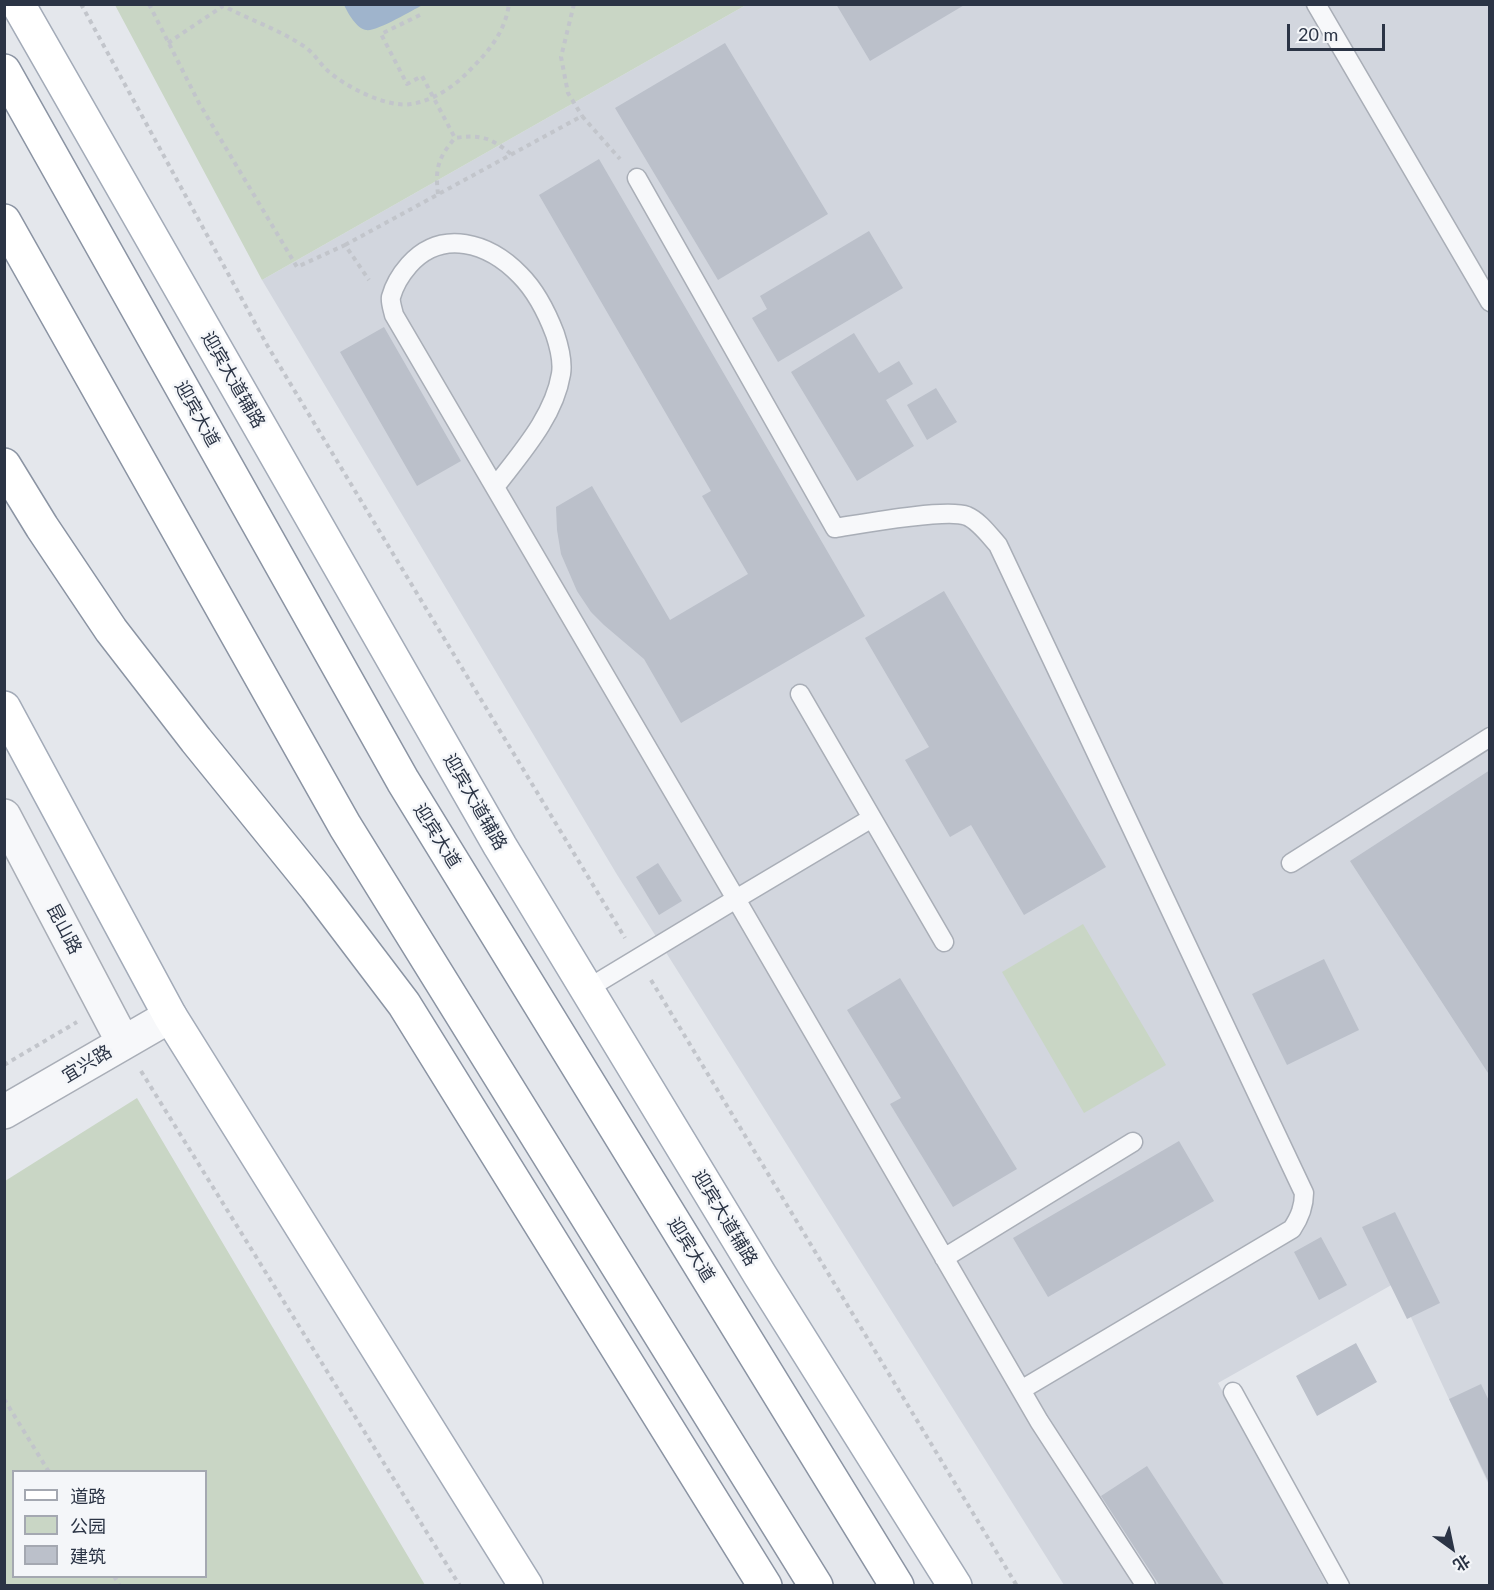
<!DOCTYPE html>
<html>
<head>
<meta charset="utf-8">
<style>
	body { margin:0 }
	#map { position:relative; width:1494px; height:1590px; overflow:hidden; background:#e4e7ec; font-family:Lato,"Noto Sans SC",sans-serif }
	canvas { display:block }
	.frame { position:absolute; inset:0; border:6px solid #2b3445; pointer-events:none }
	.legend { position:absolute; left:12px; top:1470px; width:195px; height:108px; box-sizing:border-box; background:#f4f6f9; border:2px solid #a4a8b1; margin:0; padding:8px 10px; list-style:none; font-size:18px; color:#2b3445 }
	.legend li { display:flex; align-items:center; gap:12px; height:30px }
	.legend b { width:30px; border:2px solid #a4a8b1 }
	.north { position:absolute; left:1422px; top:1518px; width:60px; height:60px; -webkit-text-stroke:4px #f4f6f9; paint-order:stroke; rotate:147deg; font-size:16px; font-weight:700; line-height:24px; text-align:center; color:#2b3445 }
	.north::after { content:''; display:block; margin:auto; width:21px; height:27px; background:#2b3445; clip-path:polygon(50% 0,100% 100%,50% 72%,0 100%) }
	.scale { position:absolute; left:1287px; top:24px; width:98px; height:27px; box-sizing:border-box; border:3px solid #2b3445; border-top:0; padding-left:8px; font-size:18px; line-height:21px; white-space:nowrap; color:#2b3445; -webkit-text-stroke:4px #f4f6f9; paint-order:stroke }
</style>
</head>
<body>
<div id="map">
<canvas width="1494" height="1590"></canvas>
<div class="frame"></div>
<ul class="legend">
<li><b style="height:8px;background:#fff"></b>道路</li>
<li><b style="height:16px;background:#c9d6c5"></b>公园</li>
<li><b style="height:16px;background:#bbc0ca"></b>建筑</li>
</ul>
<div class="north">北</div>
<div class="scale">20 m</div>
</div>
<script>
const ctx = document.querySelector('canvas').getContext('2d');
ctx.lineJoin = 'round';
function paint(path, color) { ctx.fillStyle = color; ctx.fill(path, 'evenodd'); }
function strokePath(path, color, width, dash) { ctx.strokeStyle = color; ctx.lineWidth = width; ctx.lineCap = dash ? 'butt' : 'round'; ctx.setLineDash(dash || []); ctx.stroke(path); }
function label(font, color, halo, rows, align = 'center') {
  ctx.font = font + ' Lato,"Noto Sans SC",sans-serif'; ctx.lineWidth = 5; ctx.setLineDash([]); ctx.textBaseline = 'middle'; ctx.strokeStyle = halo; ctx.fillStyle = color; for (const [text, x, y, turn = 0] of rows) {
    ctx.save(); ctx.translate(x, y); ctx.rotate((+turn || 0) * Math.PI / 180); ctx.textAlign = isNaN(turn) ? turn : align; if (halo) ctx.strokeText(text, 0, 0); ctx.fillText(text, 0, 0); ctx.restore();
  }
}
const built = new Path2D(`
	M746,5h743v1480l-94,-202 -177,100 109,202h-263l-448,-712 -354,-593z`);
const green = new Path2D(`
	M115,5h631l-484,275z
	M1083,924l83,141 -82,48 -82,-141z
	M137,1098l288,487h-420v-404zM14,1472h192v104h-192z`);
const water = new Path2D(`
	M344,5h79c-11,5 -46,27 -57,25 -10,-2 -18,-17 -22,-25z`);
const building = new Path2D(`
	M836,4h130l-96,57z
	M725,43l103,171 -110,66 -103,-172z
	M599,159l266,457 -184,107 -37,-64 -40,-34 -13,-13 -14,-21 -16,-37 -4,-24 -1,-23 36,-21 78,134 78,-46 -46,-78 9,-5 -172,-296z
	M869,231l34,57 -125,74 -26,-44 15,-9 -7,-13z
	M384,327l77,134 -44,25 -77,-134z
	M854,333l25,40 20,-12 14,23 -27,16 28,46 -57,35 -66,-109z
	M936,388l21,34 -30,18 -20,-35z
	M944,591l162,276 -82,48 -53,-90 -21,12 -45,-77 24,-13 -64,-109z
	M1490,770v306l-140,-215z
	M658,863l24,38 -23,14 -23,-38z
	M1324,959l35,71 -72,35 -35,-71z
	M900,978l117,191 -64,38 -63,-103 11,-6 -54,-88z
	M1179,1141l35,60 -166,96 -35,-59z
	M1395,1212l45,91 -33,16 -45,-92z
	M1321,1237l26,48 -28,15 -25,-48z
	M1356,1343l21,39 -60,34 -21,-40z
	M1481,1384l9,19v82l-41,-86z
	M1147,1466l78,120h-65l-59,-90z`);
const path = new Path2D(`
	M81,4l186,341 358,593
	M149,4l50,99 98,164 48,-22 24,35
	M220,4c27,15 56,24 82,41 11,6 17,18 26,26 18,16 59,37 83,33 22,-3 44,-18 59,-34 19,-19 35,-38 39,-66
	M574,4l-13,53 7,36 14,23
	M420,15l-39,19 26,50 15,-8 33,62
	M168,43l55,-37
	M438,194c-3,-26 0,-36 17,-56 26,-4 36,0 56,16
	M345,245l237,-129 38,43
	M651,980l366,606
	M4,1065l73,-43
	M141,1071l319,515
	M4,1399l45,73
	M114,1576l6,10`);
const service = new Path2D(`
	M1316,4l174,298
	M637,178l198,350c26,-4 111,-20 132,-12 12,5 22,19 31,29l306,648c0,14 -4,24 -12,36l-271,161
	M495,487c25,-33 59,-70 66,-113 2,-12 -2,-28 -6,-40 -8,-21 -19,-43 -35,-59 -31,-32 -78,-47 -111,-10 -7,8 -15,21 -18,32 -1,5 2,13 3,18l342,584 136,-81
	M800,694l144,248
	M1291,863l199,-126
	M587,989l149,-90 303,522 107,165
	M944,1258l189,-116
	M1233,1392l107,194`);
const minor = new Path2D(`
	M4,816l119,226
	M4,1112l166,-96`);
const primary = new Path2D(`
	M18,4l482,842 260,429 195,311
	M4,708l166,308 356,570`);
const trunk = new Path2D(`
	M4,71l399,710 494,805
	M4,221l341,605 471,760
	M4,465l38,62 69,103 85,110 120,148 88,116 361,582`);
const streetNames = [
	["迎宾大道辅路",233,380,60],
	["迎宾大道",197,414,61],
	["迎宾大道辅路",475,802,60],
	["迎宾大道",437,836,58],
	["昆山路",64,929,62],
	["宜兴路",87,1064,-31],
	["迎宾大道辅路",725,1218,59],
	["迎宾大道",691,1250,58]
];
paint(built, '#d2d6de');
paint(green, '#c9d6c5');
paint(water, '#9fb4cc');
paint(building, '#bbc0ca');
strokePath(service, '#a9aeb7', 21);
strokePath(minor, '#a9aeb7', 36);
strokePath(primary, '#a3abb8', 36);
strokePath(trunk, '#8b94a3', 36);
strokePath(path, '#c2c5cb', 4, [4.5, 4.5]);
strokePath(service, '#f7f8fa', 18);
strokePath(minor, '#f7f8fa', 33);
strokePath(primary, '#fff', 33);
strokePath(trunk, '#fff', 33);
label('18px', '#2b3445', '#f4f6f9', streetNames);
</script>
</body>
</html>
